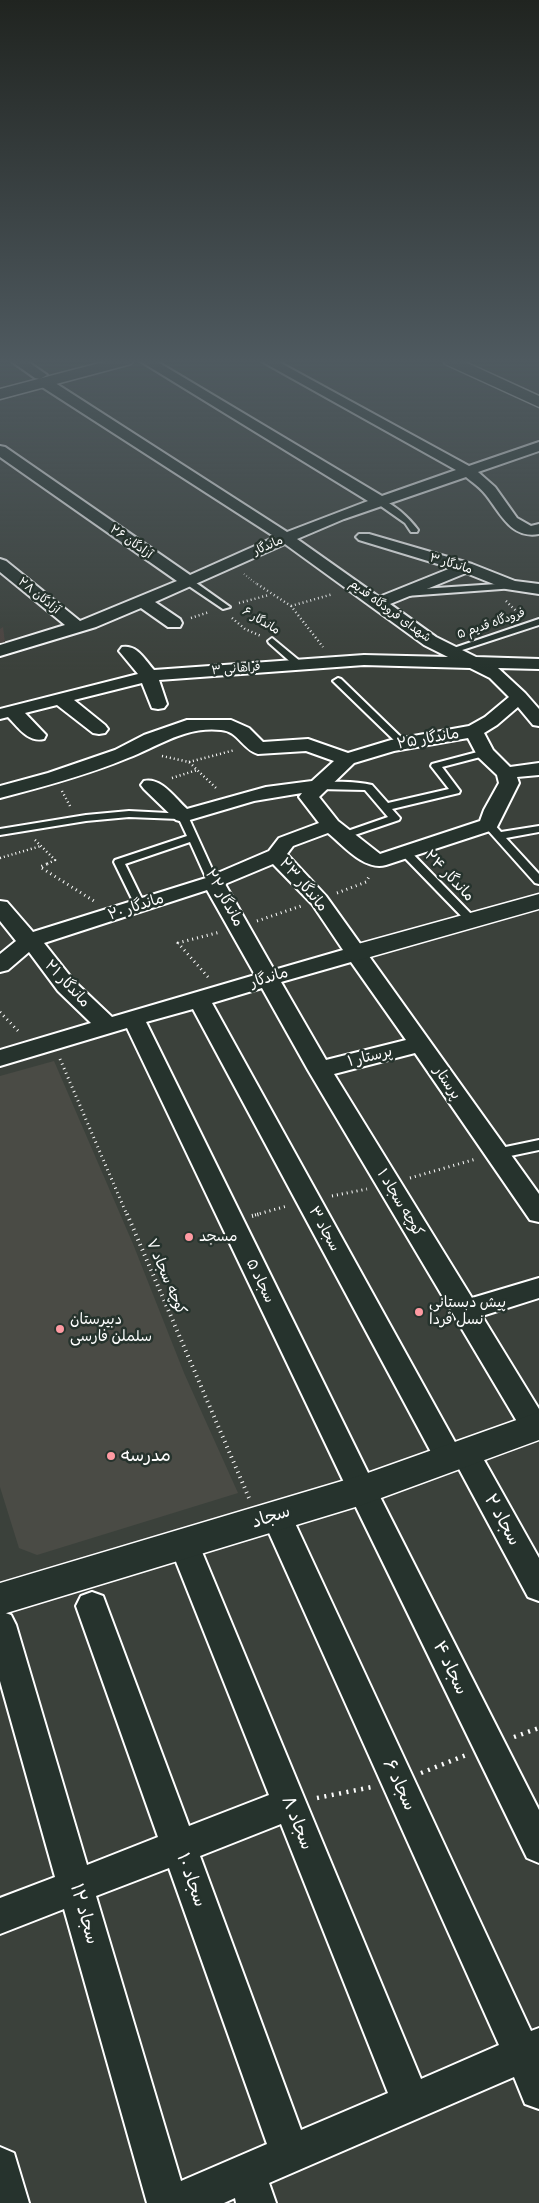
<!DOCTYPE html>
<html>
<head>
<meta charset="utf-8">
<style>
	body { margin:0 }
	canvas { display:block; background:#3b413b }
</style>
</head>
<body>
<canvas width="539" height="2203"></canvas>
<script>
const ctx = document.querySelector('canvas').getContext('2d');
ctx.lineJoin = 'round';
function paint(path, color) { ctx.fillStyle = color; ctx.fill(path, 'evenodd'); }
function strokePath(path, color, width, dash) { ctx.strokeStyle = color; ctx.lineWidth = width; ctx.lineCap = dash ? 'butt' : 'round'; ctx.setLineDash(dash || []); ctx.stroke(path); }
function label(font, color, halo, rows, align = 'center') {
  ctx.font = font + ' "Patrick Hand","Playpen Sans Arabic",sans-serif'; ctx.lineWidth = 5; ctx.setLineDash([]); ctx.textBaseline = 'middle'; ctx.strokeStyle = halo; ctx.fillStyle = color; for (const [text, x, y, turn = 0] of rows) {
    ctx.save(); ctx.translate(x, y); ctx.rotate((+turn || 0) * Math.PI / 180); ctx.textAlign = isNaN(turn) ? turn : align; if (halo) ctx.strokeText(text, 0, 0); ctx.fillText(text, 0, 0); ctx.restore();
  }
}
const built = new Path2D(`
	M54,1061l79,183 51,129 54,120 -201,62 -18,-7 -19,-61v-411z`);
const pathFar4 = new Path2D(`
	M244,574l14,11`);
const pathFar3 = new Path2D(`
	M257,584l34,22 32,41
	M506,601l13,13
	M239,603l30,-8
	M291,606l42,-12
	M191,618l18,-6
	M232,618l13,11 16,7
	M162,756l27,6 28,27
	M189,762l46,-12
	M172,778l25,-8
	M62,791l9,17
	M35,840l20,20 -10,5
	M0,858l41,-12`);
const pathFar2 = new Path2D(`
	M47,864l-7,3 54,34
	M337,893l29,-11 4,-7
	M257,921l44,-15
	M208,977l-30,-34 42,-11
	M0,1012l20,21
	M60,1059l67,156
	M410,1178l66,-19
	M332,1196l35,-7
	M255,1215l32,-9`);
const pathFar1 = new Path2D(`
	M127,1214l122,284
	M252,1216l8,-2`);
const path = new Path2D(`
	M514,1737l25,-9
	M421,1773l45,-18
	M317,1798l55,-11`);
const lane = new Path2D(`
	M378,500c12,-1 33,20 40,30l-1,2h-6l-6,-9 -27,-19z
	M186,580h6l38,27 -7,2 -37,-25z
	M512,583l4,3 -1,2 -109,8 -4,-3 4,-3z
	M539,619v6l-86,28 -8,-2z
	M272,638l29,24v4h-6l-26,-23 -1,-2z
	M338,678l3,1 64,62v4h-6l-64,-62 -2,-2z
	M485,750l5,3 -2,2 -46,12 18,24 -1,2 -67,16 8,9 -1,2 -56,19 -4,-1v-4l49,-17 -23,-27 -48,-1 -5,-3c9,-7 48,-4 60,-1l16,18 61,-14 -18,-23 1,-2z
	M129,811l58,3 31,68 -1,2 -4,1 -5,-3 -18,-40 -65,22 20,41 -5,3 -5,-3 -21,-43 1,-2 72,-24 -8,-17 -50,-2 -43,4 -86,14v-6l86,-14z
	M489,822l4,1 8,9 38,-6v6l-33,6 33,36v10l-4,-1 -50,-56 -1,-2z
	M406,850l4,1 65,67 2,2 -2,2h-8l-65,-67 -1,-2z
	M539,1140v10l-43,9 -5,-2 -1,-3 1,-3 5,-2z`);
const street = new Path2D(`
	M11,361h16l20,14 -7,4 -5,-1z
	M140,361h16l226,135 74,-26 -195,-109h16l192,105 70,-24v9l-61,21 17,15 22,31 14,8 8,-2v10c-28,5 -38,-20 -53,-39 -5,-7 -14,-13 -20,-18l-122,42 -47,20 82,58 72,-29 -92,-28 -3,-3 3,-3h10l103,30 43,17 24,3v10l-33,-5 -40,-16 -76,31 46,33 40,20 63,2v10l-41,-1 27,25 14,16v17l-6,-1 -15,-18 -21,18 -13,8 9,17 17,17 29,-4v12l-22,2 2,6 -23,46 -110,36c-22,6 -42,-19 -58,-32l-35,13 -6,8 39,42 213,298v28l-9,-2 -115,-167 -81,21 138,224 67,-20v20l-57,18 57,93v29l-4,1 -10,-4 -217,-365 -46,-82 -50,15 244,441 9,-3 10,3 64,114v43l-11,-4 -70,-130 -9,3 -10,-3 -246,-458 -47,13 226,459 167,329v53l-12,-5 -175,-359 -225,-471 -127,38v-16l91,-27 -33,-32 -29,-39 -21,18 -8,2v-18l16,-13 -16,-20v-20l7,1 26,30 173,-54 63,-27 10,-13 40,-15 -20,-26 3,-4 -48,8 -71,21 -7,-2 -32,-31 -3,-4 3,-4c17,-4 31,17 43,28l79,-22 46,-6 22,-20 -28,-10 -48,3c-15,-4 -20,-23 -37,-24 -36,-4 -62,16 -93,28 -41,17 -85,29 -128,40v-12l48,-13 67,-23 29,-15 43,-15h44l18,8 14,14 45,-3 40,14 43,-13 78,-14 16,-9 24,-20 -19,-19 -20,-10 -106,-3 -205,15 8,24 -3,4 -6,1 -6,-1 -10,-25 -68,17 31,25 3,4 -3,4 -6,1 -6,-1 -36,-28 -32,8 21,22 -2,4c-16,4 -26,-12 -36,-22l-8,2v-10l138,-35 -19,-23 3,-4c15,-3 23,13 32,23l210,-15 84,2 -24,-12 -139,-101 -130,58 25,17 2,4 -2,4h-12l-27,-19 -45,19 -96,29v-11l65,-20 -65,-53v-13l6,2 74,60 97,-40 -177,-124v-11l5,1 185,128 85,-38 -236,-152 -2,-3 2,-3h10l238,153 81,-31zM468,738l10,19 19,18 2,8 -15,27 -4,11 -100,33 -42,-33 -19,-24 35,-34 40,-12zM273,864l39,40 31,46 -69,20 -49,-86zM207,890l48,85 -143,42 -38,-36 -30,-38zM351,962l55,78 -80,20 -45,-78z
	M276,1502l11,4 244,525 8,-3v81l-14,-5 -11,-27 -245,106 7,20h-40l-1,-5 -11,5h-77l-83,-294 -64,25v-36l55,-21 -55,-196v-70l11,4 5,10 71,240 71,-28 -82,-231 5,-10 11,-4 11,4 86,230 80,-31 -100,-251 4,-9 11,-4 11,4 226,544 78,-34 -238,-530 4,-9zM281,1824l107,269 -87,37 -101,-274zM169,1868l98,276 -86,37 -85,-285z
	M0,2147l14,6 15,50h-29z`);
const secondary = new Path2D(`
	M107,361h26l-2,3 -131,35v-10z
	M443,361h20l76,35v11l-94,-43z
	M539,894v15l-183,52 -9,-2 -3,-6 3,-6z
	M539,1412v28l-177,65 -362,110v-32l362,-108z`);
const shadedWall = new Path2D(`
	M3,627l2,15 -5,1v-14z`);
const markers = [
	[189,1237,5,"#ff9aa2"],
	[419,1312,5,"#ff9aa2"],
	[60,1329,5,"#ff9aa2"],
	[111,1456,5,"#ff9aa2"]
];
const farStreetnames = [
	["آزادگان ۲۶",131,542,35],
	["ماندگار",268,546,-24],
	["ماندگار ۳",451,564,17],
	["آزادگان ۲۸",39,596,39],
	["شهدای فرودگاه قدیم",390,611,36],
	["ماندگار ۶",261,621,31],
	["فرودگاه قدیم ۵",491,624,-19],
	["فراهانی ۳",236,669,-5]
];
const streetNames = [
	["ماندگار ۲۵",428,739,-10],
	["ماندگار ۲۴",449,876,46],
	["ماندگار ۲۳",303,885,49],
	["ماندگار ۲۲",224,898,61],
	["ماندگار ۲۰",136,907,-18],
	["ماندگار",269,978,-17],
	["ماندگار ۲۱",67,984,47],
	["پرستار ۱",370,1057,-14],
	["پرستار",447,1083,56],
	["کوچه سجاد ۱",400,1203,59],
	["سجاد ۳",324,1229,61],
	["کوچه سجاد ۷",166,1277,67],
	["سجاد ۵",260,1281,64]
];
const poiNames = [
	["مسجد",199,1237],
	["پیش دبستانی",429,1303],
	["نسل فردا",429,1320],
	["دبیرستان",70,1320],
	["سلملن فارسی",70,1337]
];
const nearPoinames = [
	["مدرسه",121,1456]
];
const nearStreetnames = [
	["سجاد",271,1517,-18],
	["سجاد ۲",502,1520,61],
	["سجاد ۴",450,1668,64],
	["سجاد ۶",399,1785,65],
	["سجاد ۸",297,1823,68],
	["سجاد ۱۰",191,1880,70],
	["سجاد ۱۲",84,1914,74]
];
paint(built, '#4a4b45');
strokePath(lane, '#fff', 4);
strokePath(street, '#fff', 4);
strokePath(secondary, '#fff', 3);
strokePath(pathFar4, '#fff', 2, [0.5, 2.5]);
strokePath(pathFar3, '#fff', 2.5, [1, 3]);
strokePath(pathFar2, '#fff', 3, [1, 4]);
strokePath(pathFar1, '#fff', 4, [1, 4.5]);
strokePath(path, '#fff', 4.5, [2, 5.5]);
paint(lane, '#26332d');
paint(street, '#26332d');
paint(secondary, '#26332d');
paint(shadedWall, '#4c4440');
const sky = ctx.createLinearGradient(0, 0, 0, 670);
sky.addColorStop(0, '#202420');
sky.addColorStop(0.54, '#4f5a60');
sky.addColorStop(1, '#4f5a6000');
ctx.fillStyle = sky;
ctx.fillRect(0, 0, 539, 670);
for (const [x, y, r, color] of markers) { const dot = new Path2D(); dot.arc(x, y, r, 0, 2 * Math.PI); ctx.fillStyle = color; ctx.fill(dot); strokePath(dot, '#26332d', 2); }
label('12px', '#fff', '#26332d', farStreetnames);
label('15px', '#fff', '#26332d', streetNames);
label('15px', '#fff', '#26332d', poiNames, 'left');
label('18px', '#fff', '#26332d', nearPoinames, 'left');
label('18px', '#fff', '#26332d', nearStreetnames);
</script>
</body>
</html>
